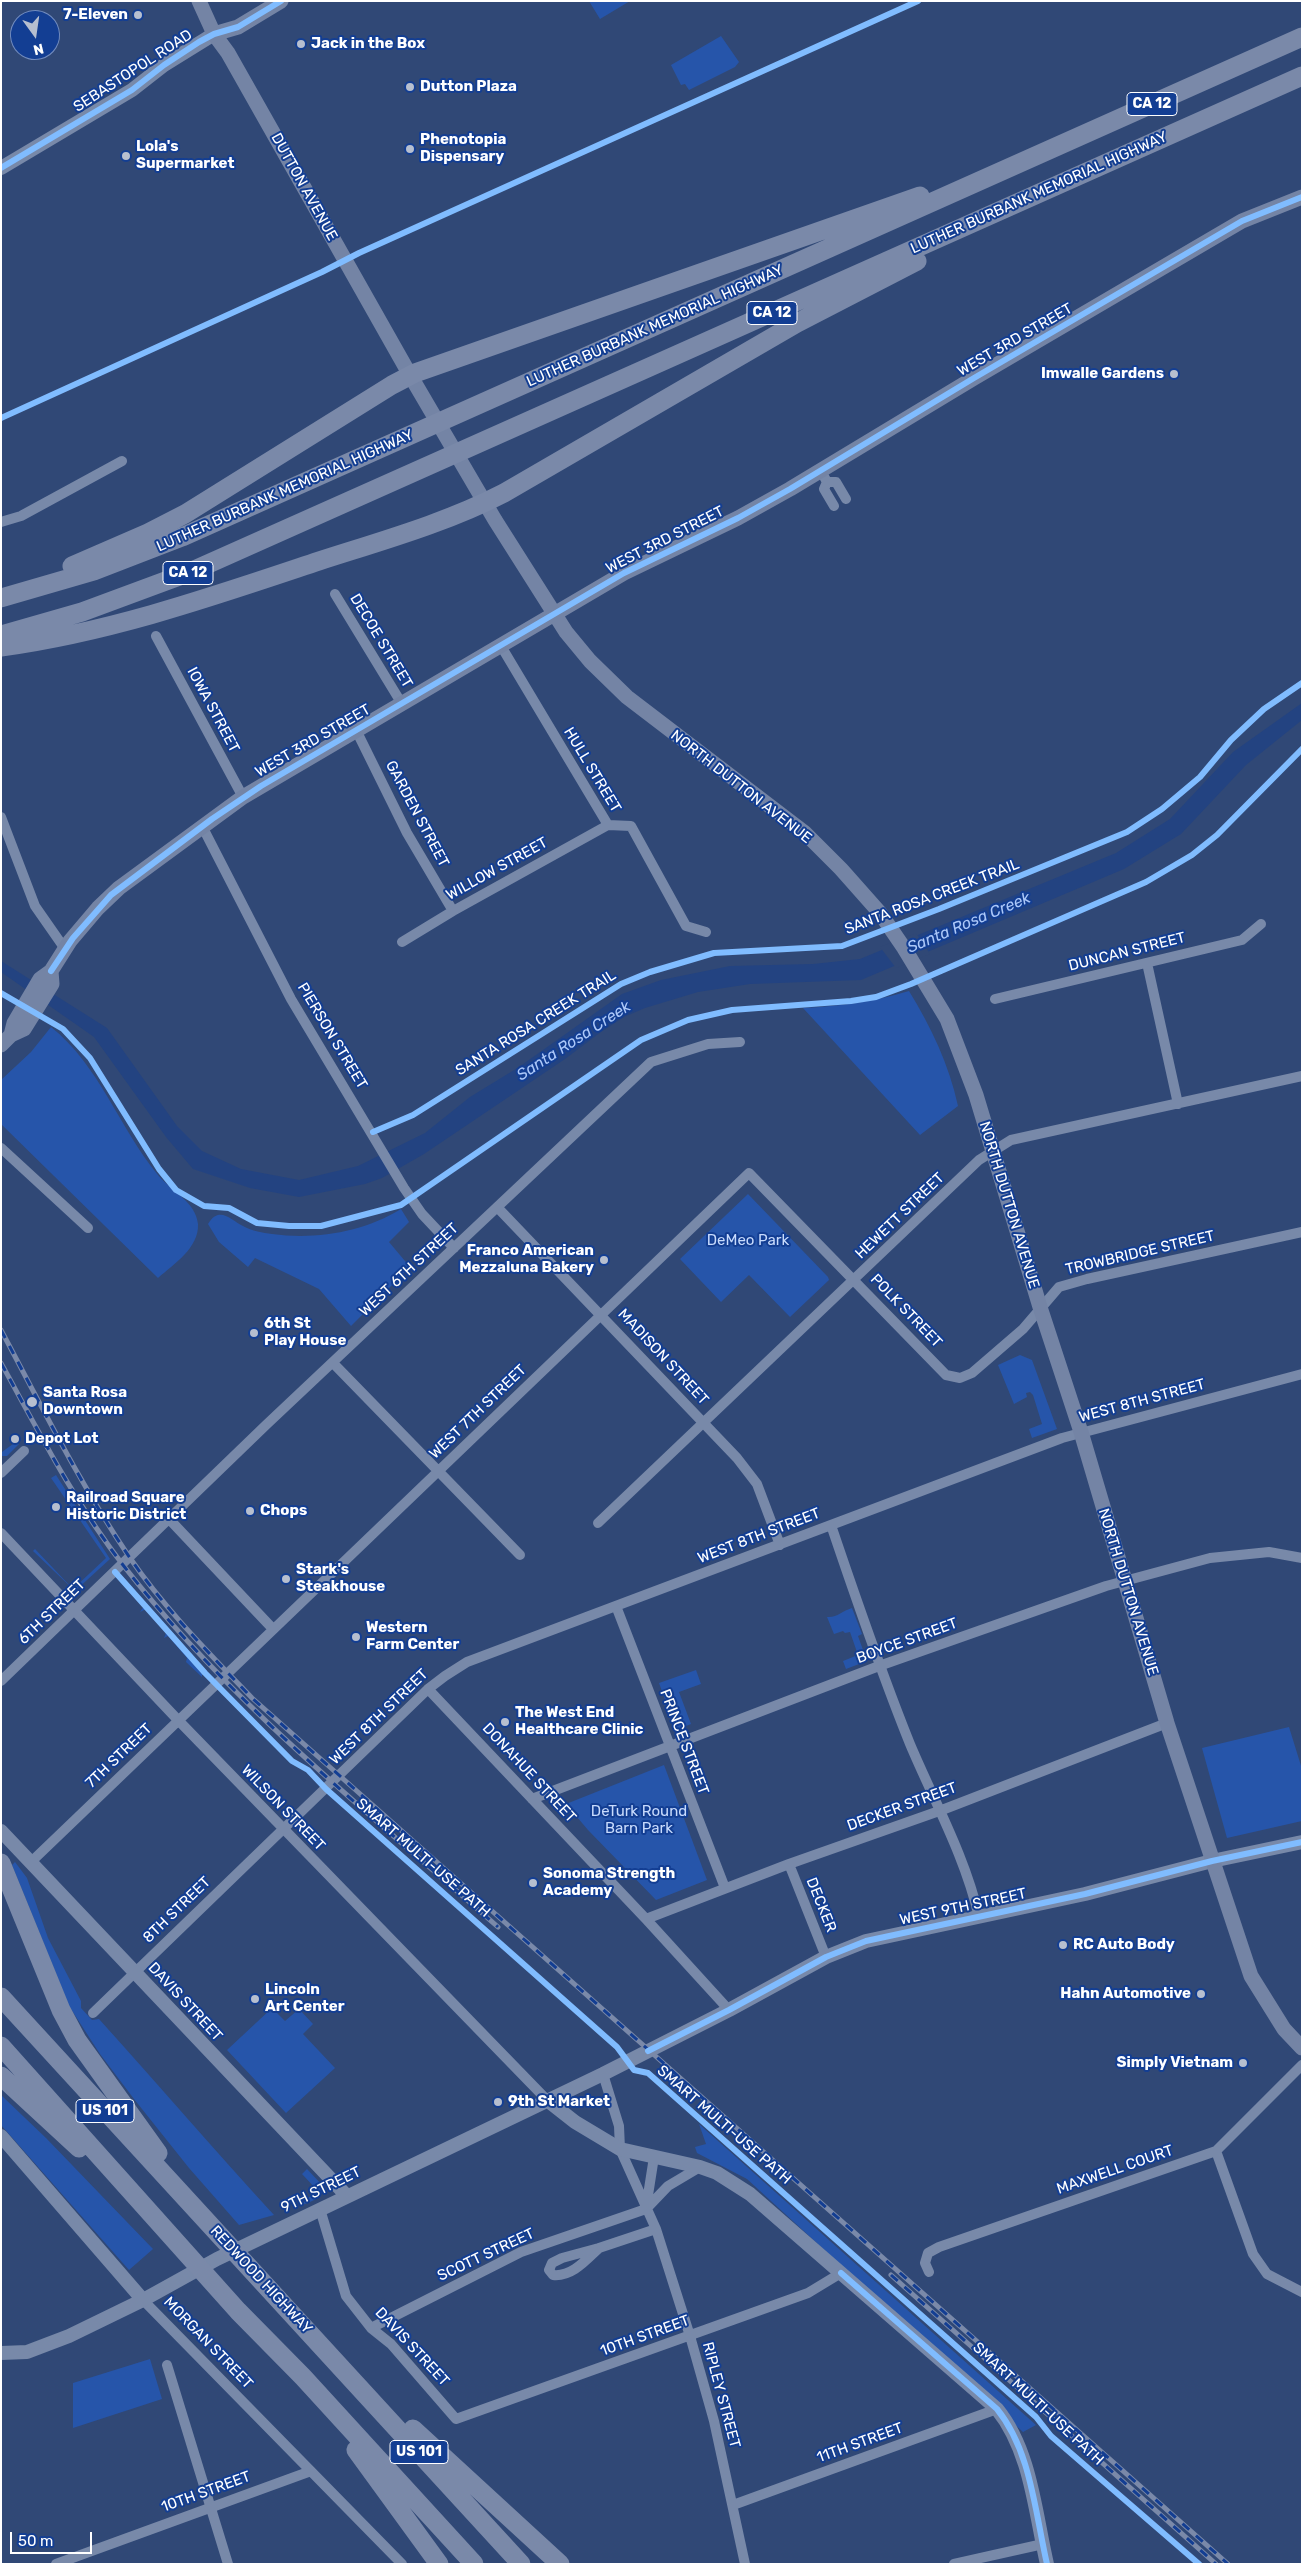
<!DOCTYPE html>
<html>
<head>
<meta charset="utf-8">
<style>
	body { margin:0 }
	#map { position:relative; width:1303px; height:2565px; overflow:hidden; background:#304876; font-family:Rubik,sans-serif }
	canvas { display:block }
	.frame { position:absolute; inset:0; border:2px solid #fff; pointer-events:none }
	.north { position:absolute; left:10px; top:10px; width:50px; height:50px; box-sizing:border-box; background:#133e93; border:1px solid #718bbe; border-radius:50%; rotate:166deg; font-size:14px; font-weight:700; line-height:20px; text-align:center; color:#fff }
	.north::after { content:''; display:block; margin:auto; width:18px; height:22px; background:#b7bfcf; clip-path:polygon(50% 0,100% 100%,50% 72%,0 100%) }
	.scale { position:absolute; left:10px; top:2532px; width:82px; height:22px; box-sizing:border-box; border:2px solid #fff; border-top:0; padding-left:6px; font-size:15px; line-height:18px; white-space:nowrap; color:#fff; -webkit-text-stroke:4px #133e93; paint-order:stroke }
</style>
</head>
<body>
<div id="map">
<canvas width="1303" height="2565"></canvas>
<div class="frame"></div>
<div class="north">N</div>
<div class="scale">50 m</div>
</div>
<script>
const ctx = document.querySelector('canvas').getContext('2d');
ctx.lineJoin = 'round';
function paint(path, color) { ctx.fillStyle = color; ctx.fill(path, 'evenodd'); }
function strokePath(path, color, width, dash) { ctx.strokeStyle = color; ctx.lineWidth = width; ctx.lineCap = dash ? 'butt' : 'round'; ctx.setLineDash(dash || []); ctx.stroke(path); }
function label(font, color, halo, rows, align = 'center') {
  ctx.font = font + ' Rubik,sans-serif'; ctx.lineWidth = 4; ctx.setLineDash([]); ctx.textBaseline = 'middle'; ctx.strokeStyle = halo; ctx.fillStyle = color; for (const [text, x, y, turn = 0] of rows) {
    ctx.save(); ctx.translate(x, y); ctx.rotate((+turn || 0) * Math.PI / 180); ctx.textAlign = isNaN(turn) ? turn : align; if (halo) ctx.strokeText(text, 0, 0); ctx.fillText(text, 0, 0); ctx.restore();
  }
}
const green = new Path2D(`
	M589,1h41l-30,18z
	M721,36l18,26 -4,5 -46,23 -4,-6 -4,1 -10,-20z
	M909,991c22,36 40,73 49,115l-38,29 -117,-127c37,-2 70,-6 106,-17z
	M51,1027c49,39 68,101 107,148 13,16 38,27 40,49 1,24 -24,40 -40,54l-157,-154v-44l30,-28z
	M748,1194l80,83 1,3 -39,37 -41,-42 -28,27 -41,-43z
	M401,1209l8,13 -20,20 21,25 -59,59 -32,-37 -64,-31 -7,9 -29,-25 -11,-18c11,-19 23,-4 35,2 9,5 20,7 29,8 44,6 92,-2 129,-25z
	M1020,1355l12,5 25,69 -25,9 -3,-9 13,-5 -9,-29 -3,-3 -4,1 1,4 -13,7 -16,-39z
	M17,1441l2,3 -12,12h-5v-4z
	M56,1475l54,84 -35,32 -42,-40 2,-2 38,40 33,-31 -55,-80z
	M144,1606l58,68v3l-16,-15 1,-4 -19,-22 -4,2 2,-5 -20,-24 -6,3z
	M852,1608l10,26 -4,2 9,25 -21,8 -3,-8 15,-6 -8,-23 -5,1 -2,-2 -9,3 -7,-17c10,1 15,-6 25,-9z
	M696,1670l5,14 -22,8 12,32 -15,6 -17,-47z
	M1289,1727l13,42v52l-75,17 -25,-90z
	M664,1765l43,115 -51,20 -68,-70 -22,-26z
	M15,1862l12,16 21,60 33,63v7l11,12 7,-1c59,65 115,131 175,196l-35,10 -50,-57 -55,-69 -34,-45 -31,-48 -57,-141z
	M272,2008l13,13 14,-12 14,15 -10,10 32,34 -49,45 -59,-63z
	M1,2095l45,43 107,111 -24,21 -128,-145z
	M699,2124l337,301 -13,7 -276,-253 -50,-26 -2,-6 11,-3z
	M307,2169l16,17c0,12 -9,14 -18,18l-2,-1 14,-13 -15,-16z
	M150,2359l12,40 -89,29v-45z`);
const water = new Path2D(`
	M1302,703v17l-56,45 -65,69 -57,35 -263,111 -111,4 -52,8 -53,16 -21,9 -23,15 -36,27 -141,95 -42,24 -17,6 -66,13 -49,-9 -57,-19 -27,-32 -72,-100 -93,-65v-11l106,67 70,98 25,25 39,18 58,11 59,-14 67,-33 45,-36 49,-30 103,-73 39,-14 69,-14 83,-2 47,-5 256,-106 54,-34 63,-67z`);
const pier = new Path2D(`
	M916,933l14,21 -34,14 -16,-21z`);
const minor = new Path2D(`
	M821,471l6,11 -3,7 10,17
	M827,482h9l10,17
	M1,522l20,-6 101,-55
	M335,594l67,110
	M156,636l87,161
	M501,646l107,179 23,1 55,100 20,6
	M356,730l51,103 46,78
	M1,817l34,89 30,43
	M202,826l89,173 113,189 18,26 32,34
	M402,942l51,-31 155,-86
	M1147,963l31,141
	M995,999l247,-59 19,-16
	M1,1148l87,80
	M497,1207l240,251 20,26 23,61
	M333,1363l187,192
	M1,1473l23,-22
	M170,1520l103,109
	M598,1523l381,-363 32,-20 291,-64
	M831,1525c25,74 50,147 79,219 24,57 55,112 69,173
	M1,1533l177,187 369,380
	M616,1606l109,282
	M1,1681l265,-256 385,-363 57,-18 32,-2
	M428,1689l218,230 83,91
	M532,1799l347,-133 227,-80 104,-28 59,-6 33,6
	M31,1862l718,-689 197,202 14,3 12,-5 51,-44 36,-42 28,-8 215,-47
	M789,1864l37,93
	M646,1919l143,-55 153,-54 225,-87
	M93,2013l335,-324 17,-13 22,-14 595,-224 240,-64
	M603,2074l16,52 1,23 36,80 34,107 24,85 31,143
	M1216,2151l37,103 14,20 35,18
	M646,2208l8,-51
	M320,2209l26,87 25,32 20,16 65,75 352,-126 33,-20
	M599,2248c-13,12 -27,29 -46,27l-4,-5 3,-7 10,-5 37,-10 57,-19
	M929,2272l-4,-9 3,-10 11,-6 277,-96 86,-86
	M143,2300l259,264
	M371,2328l150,-76 125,-43 22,-23 32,-19
	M167,2365l61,199
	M733,2505l264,-96
	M56,2564l255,-93
	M954,2564l89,-20`);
const tertiary = new Path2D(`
	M1,168l131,-78 32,-25 50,-31
	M1,1831l345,364
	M547,2100l28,22 45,27 80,18 17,6 33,21 247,215c34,42 38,103 50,155
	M1,2136l142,164
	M1,2353l26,-1 42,-16 74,-36 74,-41 386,-185 126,-64 97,-53 40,-16 219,-47 127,-33 90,-19`);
const secondary = new Path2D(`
	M199,1l15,33 14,19 182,322 85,145 71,112 24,29 37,36 178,136 36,36 39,44 24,35 43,71 29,76 64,212 41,125 86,291 84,253 33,53 18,19
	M214,34l24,-7 43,-26
	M11,1035l3,-12 26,-44 11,-8 19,-30 28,-33 21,-20 124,-91 381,-224 114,-55 52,-29 184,-111 268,-157 60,-24
	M1,1045l10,-10 13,-6 28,-45 -1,-13`);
const motorway = new Path2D(`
	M72,566l76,-33 37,-19 207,-129 23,-12 505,-177
	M1,598l93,-27 88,-34 1120,-500
	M1,635l81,-23 108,-40 1112,-496
	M1,647c110,-15 213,-51 318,-86 62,-20 127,-38 185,-68l293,-170 120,-62
	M1,1863l60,147 16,30 81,113
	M1,1997l520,567
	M1,2046l237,265 65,66 171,187
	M1,2076l78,72
	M413,2429l147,135
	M356,2450l83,114`);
const rail = new Path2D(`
	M1,1330c41,77 80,156 129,228 35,51 79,95 122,140l976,866
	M1,1363c38,69 74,140 122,202 107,138 245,247 375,362
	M891,2275l325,289`);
const cycleway = new Path2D(`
	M1,168l131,-78 32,-25 35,-23 15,-8 24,-7 43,-26
	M1,418l321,-146 37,-19 559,-252
	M51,971l22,-33 38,-43 101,-76 49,-33 363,-213 114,-55 52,-29 184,-111 268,-157 60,-24
	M1,993l62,36 27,29 69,111 17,21 28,16 25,2 28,15 32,3h32l80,-21 240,-165 47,-20 44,-10 119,-9 25,-4 35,-13 235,-102 46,-27 25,-20 85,-86
	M373,1132l40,-17 208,-131 29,-12 64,-19 128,-7 97,-37 188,-77 35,-23 38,-32 31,-37 33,-31 38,-26
	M115,1572l90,101 87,88 16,9 18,19 291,258 17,23 14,3 388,344 15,19 148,128
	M648,2051l81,-41 97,-53 40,-16 219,-47 127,-33 90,-19
	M841,2273l156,136c34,42 38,103 50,155`);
const markers = [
	[138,15,5,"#b7bfcf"],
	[301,44,5,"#b7bfcf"],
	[410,87,5,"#b7bfcf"],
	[410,149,5,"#b7bfcf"],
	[126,156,5,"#b7bfcf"],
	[1174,374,5,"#b7bfcf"],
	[604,1260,5,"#b7bfcf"],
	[254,1333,5,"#b7bfcf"],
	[32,1402,6,"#b7bfcf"],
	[15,1439,5,"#b7bfcf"],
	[56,1507,5,"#b7bfcf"],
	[250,1511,5,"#b7bfcf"],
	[286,1579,5,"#b7bfcf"],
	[356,1637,5,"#b7bfcf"],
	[505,1722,5,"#b7bfcf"],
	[533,1883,5,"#b7bfcf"],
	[1063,1945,5,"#b7bfcf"],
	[1201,1994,5,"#b7bfcf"],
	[255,1999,5,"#b7bfcf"],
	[1243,2063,5,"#b7bfcf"],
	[498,2102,5,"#b7bfcf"]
];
const shields = [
	[1152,104,50],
	[772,313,50],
	[188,573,50],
	[105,2111,58],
	[419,2452,58]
];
const shieldNames = [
	["CA 12",1152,104],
	["CA 12",772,313],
	["CA 12",188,573],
	["US 101",105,2111],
	["US 101",419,2452]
];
const poiNames = [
	["7-Eleven",128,15,"right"],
	["Jack in the Box",311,44],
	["Dutton Plaza",420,87],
	["Phenotopia",420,140],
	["Dispensary",420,157],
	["Lola's",136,147],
	["Supermarket",136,164],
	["Imwalle Gardens",1164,374,"right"],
	["Franco American",594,1251,"right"],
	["Mezzaluna Bakery",594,1268,"right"],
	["6th St",264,1324],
	["Play House",264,1341],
	["Santa Rosa",43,1393],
	["Downtown",43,1410],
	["Depot Lot",25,1439],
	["Railroad Square",66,1498],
	["Historic District",66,1515],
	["Chops",260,1511],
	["Stark's",296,1570],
	["Steakhouse",296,1587],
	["Western",366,1628],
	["Farm Center",366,1645],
	["The West End",515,1713],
	["Healthcare Clinic",515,1730],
	["Sonoma Strength",543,1874],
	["Academy",543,1891],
	["RC Auto Body",1073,1945],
	["Lincoln",265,1990],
	["Art Center",265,2007],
	["Hahn Automotive",1191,1994,"right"],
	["Simply Vietnam",1233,2063,"right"],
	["9th St Market",508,2102]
];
const streetNames = [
	["SEBASTOPOL ROAD",133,71,-33],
	["DUTTON AVENUE",304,187,61],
	["LUTHER BURBANK MEMORIAL HIGHWAY",1039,193,-24],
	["LUTHER BURBANK MEMORIAL HIGHWAY",655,326,-24],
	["WEST 3RD STREET",1015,340,-30],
	["LUTHER BURBANK MEMORIAL HIGHWAY",285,491,-24],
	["WEST 3RD STREET",665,540,-27],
	["DECOE STREET",381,641,59],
	["IOWA STREET",213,710,62],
	["WEST 3RD STREET",313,741,-30],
	["HULL STREET",592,770,59],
	["NORTH DUTTON AVENUE",741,787,38],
	["GARDEN STREET",417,814,62],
	["WILLOW STREET",497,869,-29],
	["SANTA ROSA CREEK TRAIL",932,897,-21],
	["DUNCAN STREET",1127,952,-14],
	["SANTA ROSA CREEK TRAIL",536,1023,-32],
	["PIERSON STREET",332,1036,59],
	["NORTH DUTTON AVENUE",1009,1205,73],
	["HEWETT STREET",900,1216,-44],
	["TROWBRIDGE STREET",1140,1253,-13],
	["WEST 6TH STREET",409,1270,-43],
	["POLK STREET",906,1311,46],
	["MADISON STREET",663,1357,47],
	["WEST 8TH STREET",1142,1401,-15],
	["WEST 7TH STREET",478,1412,-44],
	["WEST 8TH STREET",759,1536,-21],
	["NORTH DUTTON AVENUE",1128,1592,73],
	["6TH STREET",52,1612,-44],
	["BOYCE STREET",907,1641,-20],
	["WEST 8TH STREET",379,1717,-44],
	["PRINCE STREET",684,1742,69],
	["7TH STREET",119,1756,-44],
	["DONAHUE STREET",529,1773,47],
	["DECKER STREET",902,1807,-20],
	["WILSON STREET",283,1808,46],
	["SMART MULTI-USE PATH",423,1858,41],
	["DECKER",821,1905,68],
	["WEST 9TH STREET",963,1907,-12],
	["8TH STREET",177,1910,-44],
	["DAVIS STREET",185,2002,47],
	["SMART MULTI-USE PATH",724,2125,41],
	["MAXWELL COURT",1115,2170,-19],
	["9TH STREET",321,2190,-26],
	["SCOTT STREET",486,2255,-25],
	["REDWOOD HIGHWAY",261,2280,47],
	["10TH STREET",645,2336,-20],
	["MORGAN STREET",208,2343,46],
	["DAVIS STREET",412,2347,47],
	["RIPLEY STREET",721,2395,75],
	["SMART MULTI-USE PATH",1038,2404,43],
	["11TH STREET",860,2443,-20],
	["10TH STREET",206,2492,-20]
];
const parkNames = [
	["DeMeo Park",748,1241],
	["DeTurk Round",639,1812],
	["Barn Park",639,1829]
];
const waterNames = [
	["Santa Rosa Creek",969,923,-23],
	["Santa Rosa Creek",574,1041,-33]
];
paint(green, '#2655aa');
paint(water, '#234381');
paint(pier, '#304876');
strokePath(minor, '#7889a9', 10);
strokePath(tertiary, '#7889a9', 14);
strokePath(secondary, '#7484a5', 15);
strokePath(motorway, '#7a89a9', 19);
strokePath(rail, '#7a89a9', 5);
strokePath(rail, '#133e93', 3, [9]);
strokePath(cycleway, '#80bcff', 6);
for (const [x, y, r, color] of markers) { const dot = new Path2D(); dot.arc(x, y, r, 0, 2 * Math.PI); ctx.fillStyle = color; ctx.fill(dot); strokePath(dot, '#133e93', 2); }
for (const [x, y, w] of shields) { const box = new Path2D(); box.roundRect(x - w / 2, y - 11.5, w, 23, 4); ctx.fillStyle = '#133e93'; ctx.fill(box); strokePath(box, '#fff', 1); }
label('bold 14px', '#fff', null, shieldNames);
label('bold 15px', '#fff', '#133e93', poiNames, 'left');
label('15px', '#fff', '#133e93', streetNames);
label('15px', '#c8dbfd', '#133e93', parkNames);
label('italic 16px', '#acc8f9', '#133e93', waterNames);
</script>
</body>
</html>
